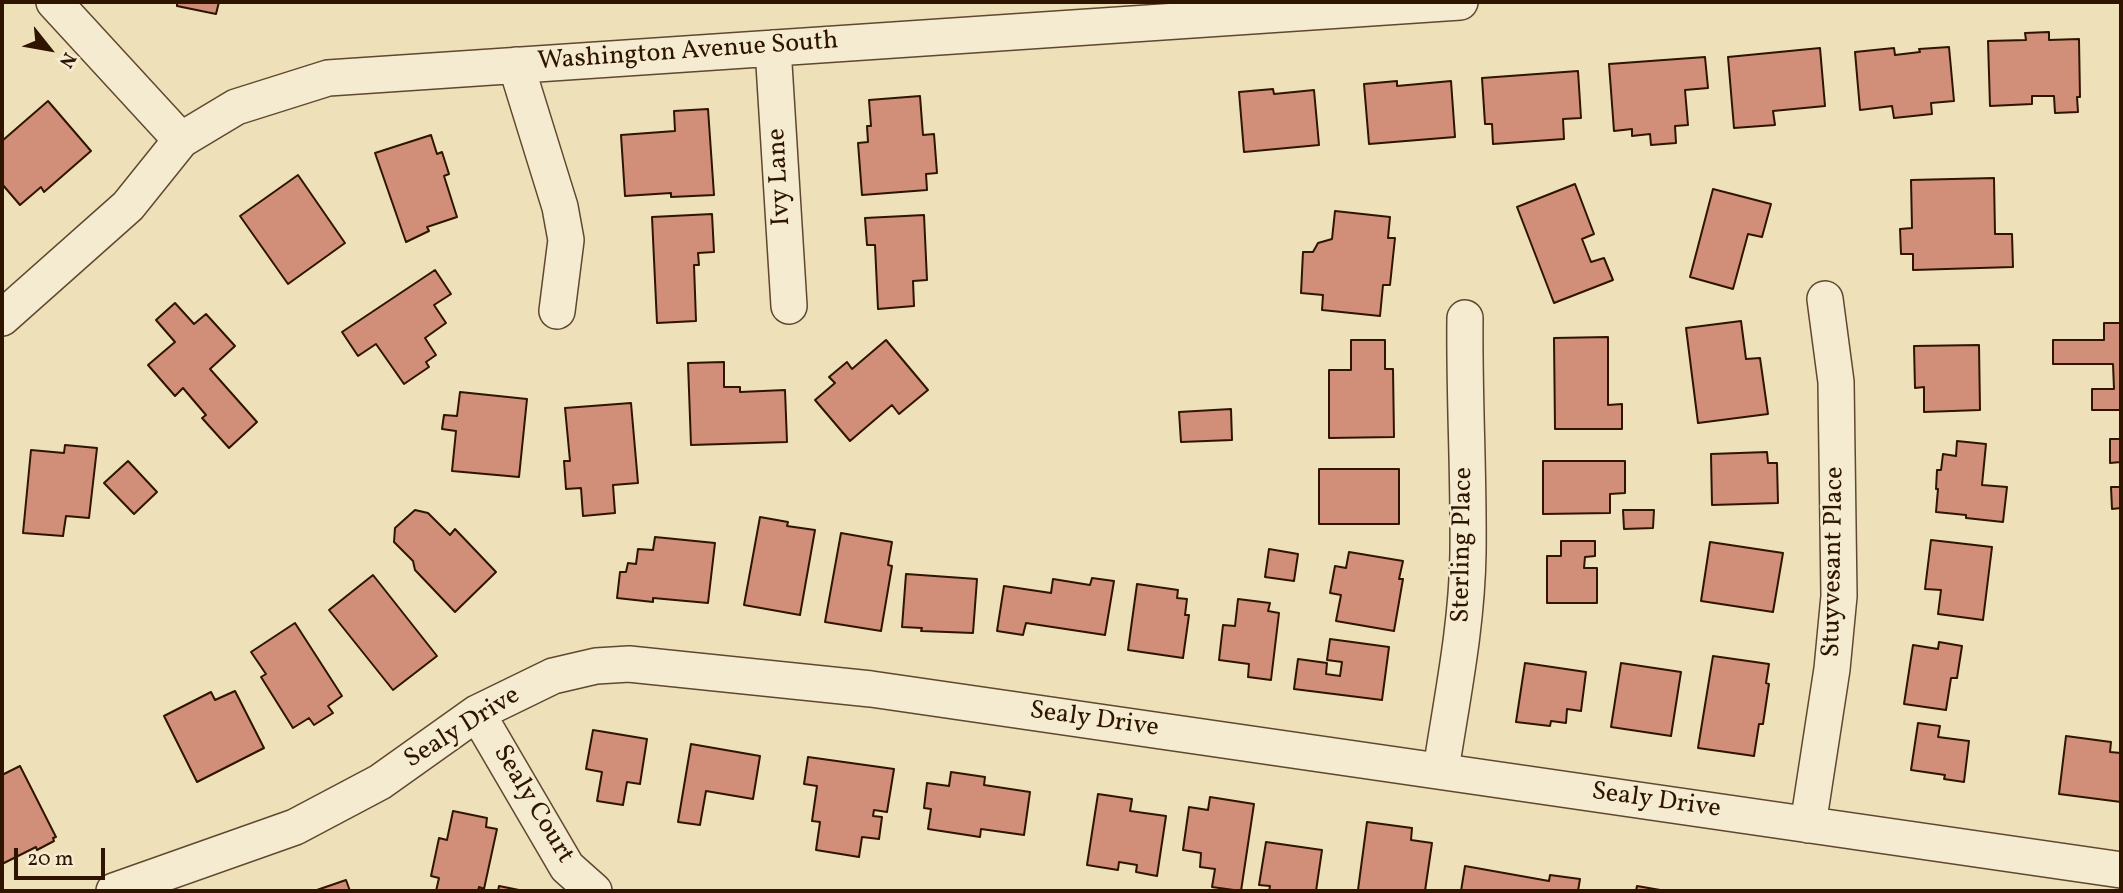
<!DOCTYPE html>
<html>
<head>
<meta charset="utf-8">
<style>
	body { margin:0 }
	#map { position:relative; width:2123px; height:893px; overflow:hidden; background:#eee0b8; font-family:Vollkorn,serif }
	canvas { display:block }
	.frame { position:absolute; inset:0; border:4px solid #2f1500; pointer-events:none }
	.north { position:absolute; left:14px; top:14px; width:70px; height:70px; -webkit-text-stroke:5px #f4ebd1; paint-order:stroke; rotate:121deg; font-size:19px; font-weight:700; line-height:28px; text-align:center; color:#2f1500 }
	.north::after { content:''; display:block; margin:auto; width:24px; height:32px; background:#2f1500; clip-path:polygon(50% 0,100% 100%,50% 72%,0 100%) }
	.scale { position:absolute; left:14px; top:848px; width:91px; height:32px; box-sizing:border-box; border:4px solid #2f1500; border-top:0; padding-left:9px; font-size:21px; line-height:24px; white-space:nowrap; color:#2f1500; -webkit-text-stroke:5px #f4ebd1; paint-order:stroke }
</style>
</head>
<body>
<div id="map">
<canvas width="2123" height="893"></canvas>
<div class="frame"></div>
<div class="north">N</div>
<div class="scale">20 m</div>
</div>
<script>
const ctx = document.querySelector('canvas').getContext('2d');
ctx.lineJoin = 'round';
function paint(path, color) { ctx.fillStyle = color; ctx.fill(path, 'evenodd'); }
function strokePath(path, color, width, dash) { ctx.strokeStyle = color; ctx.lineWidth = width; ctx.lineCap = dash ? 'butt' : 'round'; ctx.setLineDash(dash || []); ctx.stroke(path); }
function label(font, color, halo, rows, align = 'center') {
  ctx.font = font + ' Vollkorn,serif'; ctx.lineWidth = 5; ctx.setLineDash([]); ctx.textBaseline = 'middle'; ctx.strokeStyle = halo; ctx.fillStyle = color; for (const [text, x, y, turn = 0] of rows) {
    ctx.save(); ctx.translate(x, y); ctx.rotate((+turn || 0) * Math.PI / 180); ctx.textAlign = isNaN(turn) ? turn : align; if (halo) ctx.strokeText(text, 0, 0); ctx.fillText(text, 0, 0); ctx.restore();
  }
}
const building = new Path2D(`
	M177,2h42l-3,12 -39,-8z
	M2049,32v8l30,-1 1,58h-3l1,15 -23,1 -1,-17h-22v8l-42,2 -2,-65 38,-1 -1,-7z
	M1949,47l5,54 -23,2 1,11 -38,4 -2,-12 -32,4 -5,-58 39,-4 1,7 25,-3 -1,-3z
	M1820,48l5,58 -52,5 2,14 -41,3 -6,-71z
	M1705,57l3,31 -23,2 3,35 -13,1 1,17 -25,2 -1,-11 -18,2v-7l-18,2 -5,-67z
	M1578,71l3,47 -18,1 1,20 -71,5 -1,-20h-7l-3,-46z
	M1397,81v5l54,-5 4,56 -86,7 -5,-60z
	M1273,89l1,5 40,-4 5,55 -75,7 -5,-60z
	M920,96l3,39 11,-1 3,39 -11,1 1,16 -65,5 -4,-52 10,-1 -1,-16h4l-2,-26z
	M48,101l43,50 -47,41 -3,-5 -21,18 -18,-21v-43z
	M708,109l6,86 -43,2v-4l-46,3 -4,-61 54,-4 -1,-20z
	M431,135l6,19 5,-2 7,22 -5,2 13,41 -30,10 2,4 -23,11 -31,-89z
	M298,175l47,68 -57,41 -48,-68z
	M1994,178l1,56h17l1,33 -100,3v-16h-12l-1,-25 12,-1 -1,-48z
	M1575,184l19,50 -12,5 9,23 13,-4 9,22 -59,23 -37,-96z
	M1713,189l58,15 -9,33 -14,-3 -15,55 -43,-12z
	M1335,211l55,6 -2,21h7l-5,47h-7l-3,31 -58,-6 1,-15 -22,-2 2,-41h10l5,-9 14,-4z
	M712,214l2,38 -16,1 1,12h-5l2,56 -39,2 -5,-106z
	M924,215l3,65 -14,1 1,25 -36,3 -3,-64h-8l-2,-27z
	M435,270l16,24 -17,11 12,18 -21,15 11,17 -10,7 3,5 -25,17 -28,-40 -18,12 -16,-24z
	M175,303l19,21 12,-10 29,32 -25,23 47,53 -28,26 -27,-30 4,-3 -23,-27 -8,8 -27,-31 27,-23 -19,-22z
	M1741,321l5,38 14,-1 8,56 -70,9 -12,-95z
	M2104,323h17v87h-29v-21h22l-1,-25h-60v-24h51z
	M1608,337v68l14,-1v25h-67l-1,-91z
	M886,340l42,50 -29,24 -7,-9 -42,36 -35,-41 20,-17 -6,-6 18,-15 5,7z
	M1351,340h34v29h8l1,68 -65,1v-68h22z
	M1979,345l1,65 -56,2v-25l-9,1 -1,-42z
	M724,362v25h16v5l45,-2 2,52 -96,3 -3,-82z
	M460,392l67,7 -8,78 -67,-6 4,-40 -14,-2 2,-14 13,1z
	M631,403l7,80 -25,2 2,28 -32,3 -2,-28 -15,1 -2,-28h6l-5,-53z
	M1231,409l1,31 -51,2 -2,-30z
	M2110,439h11v23l-11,1z
	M1957,441l29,3 -4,41 25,2 -4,35 -37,-4v-3l-30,-3 2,-23h-2l1,-19h4l2,-16 13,2z
	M65,445l32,3 -8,70 -23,-2 -3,20 -40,-3 8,-83 33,3z
	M1767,452l1,11h9l1,40 -66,2 -1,-51z
	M128,461l29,31 -23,22 -30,-31z
	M1543,461h82v32l-15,1v19l-67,1z
	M1319,469h80v55h-80z
	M2111,487h10v21l-9,1z
	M415,510l13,3 22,22 5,-6 41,43 -41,40 -40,-42 -2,-9 -19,-19 1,-14z
	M1623,510h31l-1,18 -29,1z
	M760,517l28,5 -1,4 28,4 -15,85 -56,-10z
	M841,533l51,9 -4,23 4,1 -11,65 -56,-9z
	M655,537l60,6 -7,60 -55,-5v4l-36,-4 3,-26h6l2,-9 8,1 2,-15 15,1z
	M1931,540l61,7 -9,73 -45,-6 3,-24 -16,-1z
	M1561,541h34v15l-10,1 -1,11h13v35h-50v-47h14z
	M1710,542l73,11 -10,59 -72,-11z
	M1269,549l29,5 -4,27 -29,-4z
	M1349,552l54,9 -4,18h4l-9,52 -58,-10 5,-26 -11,-2 5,-27 11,2z
	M906,574l71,5 -4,54 -52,-2 1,-3 -20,-1z
	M373,575l64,81 -44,34 -64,-80z
	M1092,578l22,3 -9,54 -79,-12 -3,12 -26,-4 7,-45 47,7 2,-14 37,6z
	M1137,584l41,6 -1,8 10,1 -2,16h4l-6,43 -55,-8z
	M1238,599l32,4 -2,8 11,2 -8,67 -23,-3 1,-13 -30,-4 4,-35 12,1z
	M295,623l47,73 -14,10 5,7 -19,12 -5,-7 -16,10 -32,-51 5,-3 -15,-22z
	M1330,639l59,8 -7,53 -88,-11 4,-30 29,4 -1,11 14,2 2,-14 -15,-2z
	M1939,642l23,4 -5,32h-6l-5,32 -42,-6 9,-59 25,4z
	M1713,656l56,8 -3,19 3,1 -6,40h-4l-5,32 -56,-8z
	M1525,663l61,9 -5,39 -14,-2 -1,14 -15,-2 -1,5 -34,-4z
	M1621,663l60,9 -10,64 -60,-9z
	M235,691l29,57 -67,34 -33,-66 47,-24 4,8z
	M1918,723l22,3 -2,11 31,4 -5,41 -20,-3 1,-4 -34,-5z
	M593,730l54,9 -7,45 -13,-2 -4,23 -26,-4 5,-29 -16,-3z
	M2066,736l45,6 -1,10 11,1v49l-62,-8z
	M691,744l69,12 -7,43 -47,-8 -6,34 -22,-3z
	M808,757l86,12 -7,43 -13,-2 -1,6 9,1 -3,22 -17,-2 -3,20 -43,-7 4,-28 -8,-1 5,-35 -13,-2z
	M20,766l36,71 -3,1 1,3 -17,9 -1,-3 -34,17v-89z
	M951,772l34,5 -1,8 46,7 -6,43 -43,-6 -1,8 -52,-8 3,-20 -7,-1 3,-25 22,3z
	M1098,794l34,5 -2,12 36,5 -9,60 -21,-4 1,-7 -18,-3 -1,8 -31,-5z
	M1210,797l44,7 -13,87 -29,-4 3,-18 -15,-2 1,-14 -18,-3 6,-43 19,3z
	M453,811l34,7 -1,9 11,2 -13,60 -5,-2 -1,4h-42l3,-13 -8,-2 8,-38 8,2z
	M1367,822l45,6 -1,12 21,3 -7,48 -67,-1z
	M1266,842l56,8 -6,41h-47l1,-5 -11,-1z
	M1465,866l84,15 1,-6 30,4 -2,12h-117z
	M346,880l4,11h-36z
	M499,886l25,5h-26z
	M1637,886l29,5h-30z`);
const minor = new Path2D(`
	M54,2l127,138
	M773,48l16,258
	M516,65l44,142 6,33 -9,71
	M2,318l126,-112 53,-66 55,-33 92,-29 1132,-76
	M477,713l90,154 27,24
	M1441,770c11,-72 26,-144 27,-217 1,-79 -4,-157 -3,-235
	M1808,825l24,-156 7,-73 -3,-214 -11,-83
	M114,891l181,-64 85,-45 97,-69 76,-37 43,-10 33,-2 242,25 1250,181`);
const streetNames = [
	["Washington Avenue South",688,53,-4],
	["Ivy Lane",781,177,-93],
	["Sterling Place",1464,545,-89],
	["Stuyvesant Place",1835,562,-89],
	["Sealy Drive",1094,721,8],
	["Sealy Drive",463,729,-32],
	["Sealy Drive",1656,802,8],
	["Sealy Court",532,805,59]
];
paint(building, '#d18e79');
strokePath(building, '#2f1500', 2);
strokePath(minor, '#5f482e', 38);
strokePath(minor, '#f4ebd1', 35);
label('26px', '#2f1500', '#f4ebd1', streetNames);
</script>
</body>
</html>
